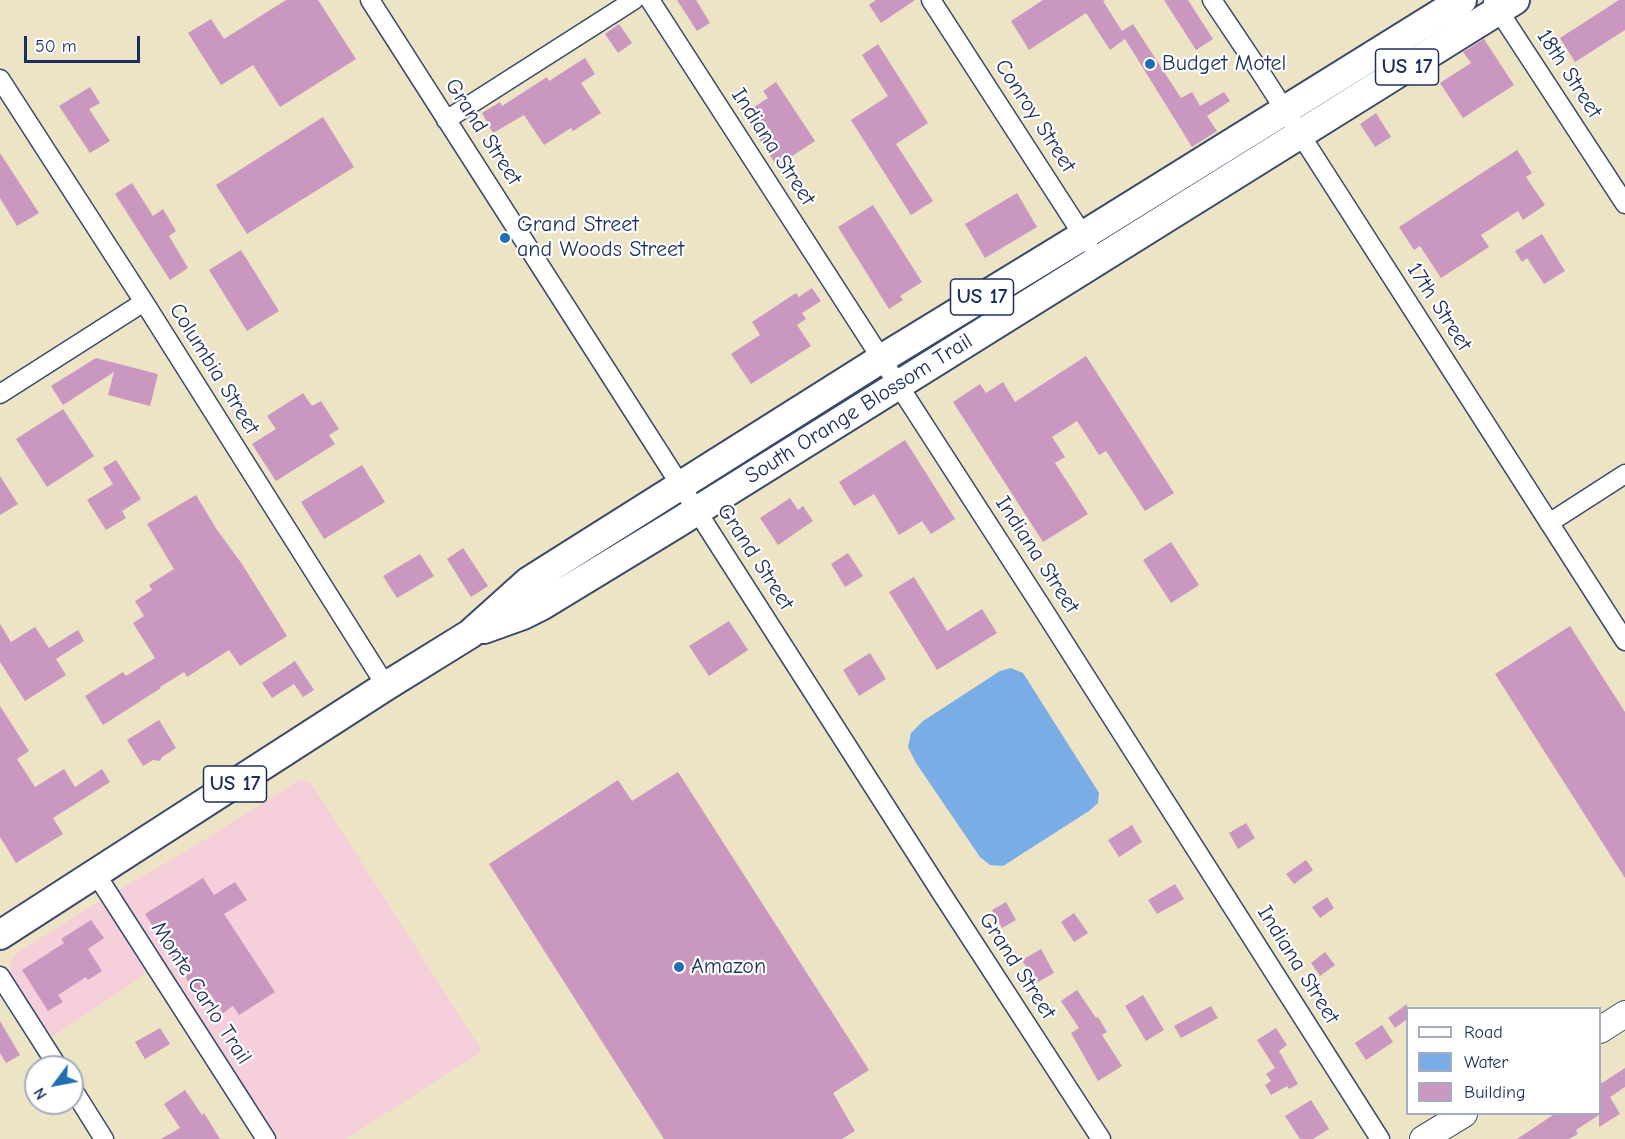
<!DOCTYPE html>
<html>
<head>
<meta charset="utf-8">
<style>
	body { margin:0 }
	#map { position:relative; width:1625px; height:1139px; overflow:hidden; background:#ece4c5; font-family:"Comic Neue",sans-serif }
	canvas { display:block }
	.legend { position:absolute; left:1406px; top:1007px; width:195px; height:108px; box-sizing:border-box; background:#fff; border:2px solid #a4acbf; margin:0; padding:8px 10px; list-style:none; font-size:18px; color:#1b2f5e }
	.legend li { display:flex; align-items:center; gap:12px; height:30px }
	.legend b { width:30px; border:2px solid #a4acbf }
	.north { position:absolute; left:24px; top:1055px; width:60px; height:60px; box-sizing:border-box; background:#fff; border:2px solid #a4acbf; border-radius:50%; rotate:238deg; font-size:16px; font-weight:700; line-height:24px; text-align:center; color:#1b2f5e }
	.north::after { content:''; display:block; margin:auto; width:21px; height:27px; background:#1f6fb2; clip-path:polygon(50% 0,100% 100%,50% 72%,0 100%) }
	.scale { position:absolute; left:24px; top:36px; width:116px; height:27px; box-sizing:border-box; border:3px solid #1b2f5e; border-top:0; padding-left:8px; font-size:18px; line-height:21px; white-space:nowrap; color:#1b2f5e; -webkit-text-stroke:4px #fff; paint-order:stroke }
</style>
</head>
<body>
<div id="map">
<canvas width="1625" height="1139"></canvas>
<ul class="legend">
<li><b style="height:8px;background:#fff"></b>Road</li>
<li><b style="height:16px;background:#7aade6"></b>Water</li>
<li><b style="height:16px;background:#ca97c1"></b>Building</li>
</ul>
<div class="north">N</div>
<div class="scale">50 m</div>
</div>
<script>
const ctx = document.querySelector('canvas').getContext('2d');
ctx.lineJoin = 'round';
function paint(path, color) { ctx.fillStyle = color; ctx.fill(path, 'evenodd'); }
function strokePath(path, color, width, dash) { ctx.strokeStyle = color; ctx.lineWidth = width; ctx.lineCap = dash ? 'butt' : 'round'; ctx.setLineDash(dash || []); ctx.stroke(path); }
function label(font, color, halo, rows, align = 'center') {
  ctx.font = font + ' "Comic Neue",sans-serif'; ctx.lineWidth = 4.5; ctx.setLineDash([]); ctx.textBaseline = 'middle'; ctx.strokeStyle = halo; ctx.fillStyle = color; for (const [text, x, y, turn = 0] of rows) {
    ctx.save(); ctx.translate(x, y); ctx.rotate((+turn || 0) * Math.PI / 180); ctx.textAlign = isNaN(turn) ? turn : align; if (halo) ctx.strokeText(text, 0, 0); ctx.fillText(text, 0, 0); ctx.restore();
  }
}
const built = new Path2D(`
	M301,779l10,4 171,268 -136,88h-70l-113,-177 -111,75 -41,-58 -1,-14 4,-10 71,-45 111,-65z`);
const water = new Path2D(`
	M1011,668l12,5 76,120 -1,10 -9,8 -86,55 -13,-1 -10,-8 -64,-94 -8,-16 3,-14 12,-12 77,-50z`);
const building = new Path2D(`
	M286,0h32l38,59 -76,48 -27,-42 -32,20 -33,-52 23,-14 13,20z
	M677,0h19l14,23 -13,8z
	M876,0h39l-34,23 -12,-18z
	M1043,0h62l-2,1 19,30 11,-7 48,74 11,-6 8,14 24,-14 6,9 -23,15 10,15 -25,16 -67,-108 -15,11 -24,-37 -57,37 -18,-29z
	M1164,0h24l25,39 -17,11z
	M1619,0h6v30l-50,32 -15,-24z
	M619,24l13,19 -14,10 -13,-19z
	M1484,39l30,46 -51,33 -23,-35 31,-20 -8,-11z
	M878,44l50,79 -32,21 37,57 -22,14 -60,-95 37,-24 -26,-41z
	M585,58l10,16 -14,9 20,30 -28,18 -2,-3 -27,17 -20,-30 -31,18 -11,-20 18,-11 2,4 45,-29 2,4z
	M776,82l39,59 -38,25 -32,-48 9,-6 -3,-3 17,-11 -5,-7z
	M90,87l10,16 -11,6 21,32 -20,12 -31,-47z
	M1376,113l15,24 -16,10 -15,-23z
	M323,117l31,50 -107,67 -31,-49z
	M1517,150l15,23 -6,4 19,28 -22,15 -5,-9 -37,24 8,12 -48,31 -21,-32 -6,4 -15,-23z
	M0,153l39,60 -22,13 -17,-28z
	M132,183l21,33 10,-7 13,22 -7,5 19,32 -18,12 -55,-86z
	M1017,193l20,34 -52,31 -20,-34z
	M873,205l49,77 -22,14 3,4 -14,9 -51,-82z
	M1542,234l23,37 -21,13 -17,-26 -5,4 -7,-11z
	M241,250l38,61 -32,20 -38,-61z
	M812,288l9,13 -19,12 4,6 -9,6 14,21 -60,38 -20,-30 29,-19 -8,-13 44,-29 3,4z
	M1086,356l88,137 -29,18 -39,-60 -7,4 -22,-34 -25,16 13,20 -10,6 33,51 -45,28 -90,-140 27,-18 6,9 17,-11 12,20z
	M96,358l62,16 -8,32 -42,-11 6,-23 -51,33 -12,-19z
	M303,393l9,13 9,-5 18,28 -10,6 6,9 -59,37 -24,-37 24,-15 -9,-13z
	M63,409l31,47 -47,31 -31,-48z
	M905,440l50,79 -24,15 -9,-13 -23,14 -25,-41 -20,12 -15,-24z
	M116,460l25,39 -19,12 4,7 -20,12 -19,-30 26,-16 -10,-16z
	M362,465l23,37 -61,37 -23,-37z
	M0,476l18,28 -18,11z
	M196,495l21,35 25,34 45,72 -47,30 -11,-16 -42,27 -3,-5 -24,15 1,1 -58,37 -18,-29 38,-24 3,4 29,-18 -22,-35 11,-7 -9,-15 17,-11 -3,-5 25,-16 -27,-45z
	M790,498l8,12 5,-4 10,15 -35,24 -18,-27z
	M1171,542l28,43 -28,18 -28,-43z
	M463,548l25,38 -17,11 -24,-38z
	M848,553l15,23 -18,11 -14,-23z
	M420,554l14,22 -37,22 -14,-22z
	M914,577l33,54 35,-22 15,24 -60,37 -48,-78z
	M729,621l19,29 -39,26 -20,-30z
	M0,624l11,18 24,-15 14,21 29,-18 6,11 -28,18 10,16 -41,26 -25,-39z
	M1570,626l55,86v166l-130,-204z
	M870,653l16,26 -27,17 -16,-26z
	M295,661l19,29 -11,7 -9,-13 -22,14 -10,-15z
	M0,706l29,45 -12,8 18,28 29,-18 11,18 27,-18 8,13 -57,36 10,16 -47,29 -16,-26z
	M159,720l17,28 -14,9 -2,4 -7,-1 -10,6 -16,-26z
	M678,772l191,298 -36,23 22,38 -13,8h-178l-175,-275 129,-84 14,21z
	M1246,823l9,15 -17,11 -9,-16z
	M1132,825l10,17 -23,15 -11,-17z
	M1306,860l7,10 -19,14 -8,-10z
	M203,878l11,17 21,-13 12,18 -23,14 51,78 -36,23 -6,-9 -10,7 -13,-20 -10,7 -55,-86z
	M1175,884l9,15 -27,15 -9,-14z
	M1327,897l7,11 -14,10 -8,-11z
	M1006,902l10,18 -14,8 -10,-18z
	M1074,913l14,20 -14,9 -13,-20z
	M91,920l13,18 -16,11 14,22 -14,9 -2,-3 -28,18 5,7 -15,9 -26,-41 42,-27 -3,-4z
	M1041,949l13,24 -18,10 -14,-23z
	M1325,952l10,13 -15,11 -9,-13z
	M1077,990l19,28 2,-1 9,15 -5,3 20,31 -24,15 -27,-48 8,-5 -18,-27z
	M1143,995l21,35 -18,11 -21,-35z
	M1407,1004v15l-12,9 -7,-10z
	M1211,1006l7,12 -37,20 -7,-12z
	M0,1021l20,34 -14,8 -6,-10z
	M1382,1025l11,17 -27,18 -11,-17z
	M160,1028l10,16 -25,15 -10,-17z
	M1276,1028l11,17 -8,6 19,33 -9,5 -2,-3 -16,9 -6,-10 6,-4 -5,-7 9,-6 -18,-28z
	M1625,1068v19l-15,10 10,17 -21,13v-12l-23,15 2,4 -9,5h-52l39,-26h43v-34l3,4z
	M185,1090l17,25 2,-2 16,26h-59l19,-11 -16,-24z
	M1311,1100l18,29 -16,10h-13l-15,-23z`);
const street = new Path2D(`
	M370,0l572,894 159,245
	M650,0l391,606 339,533
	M931,0l157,243
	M1212,0l49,73 364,568
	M1493,2l132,202
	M0,79l144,223 242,384
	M446,120l188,-120
	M0,394l144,-92
	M1549,523l76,-49
	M96,874l170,265
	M0,976l58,91
	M72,1088l32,51`);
const secondary = new Path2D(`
	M1600,1030l25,-16
	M1423,1139l41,-25`);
const primary = new Path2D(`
	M484,629l39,-14 18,-9 133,-81 841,-525
	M0,935l386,-249 84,-52 59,-53 352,-222 203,-124 378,-235`);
const markers = [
	[1150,64,6,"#1f6fb2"],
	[505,238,6,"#1f6fb2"],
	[679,967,6,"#1f6fb2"]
];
const shields = [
	[1407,67,63],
	[982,297,63],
	[235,784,63]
];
const shieldNames = [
	["US 17",1407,67],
	["US 17",982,297],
	["US 17",235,784]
];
const poiNames = [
	["Budget Motel",1162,64],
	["Grand Street",517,225],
	["and Woods Street",517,250],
	["Amazon",691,967]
];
const streetNames = [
	["18th Street",1569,74,57],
	["Conroy Street",1035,116,57],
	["Grand Street",483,132,57],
	["Indiana Street",773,147,57],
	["17th Street",1439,307,57],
	["Columbia Street",214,369,58],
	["South Orange Blossom Trail",859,409,-32],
	["Indiana Street",1037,555,57],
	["Grand Street",755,557,57],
	["Indiana Street",1298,965,58],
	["Grand Street",1017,966,57],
	["Monte Carlo Trail",201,993,57]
];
paint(built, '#f5cfda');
paint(water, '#7aade6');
paint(building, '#ca97c1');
strokePath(street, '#3a4a6d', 21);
strokePath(secondary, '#3a4a6d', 28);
strokePath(primary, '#3a4a6d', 32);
strokePath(street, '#fff', 18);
strokePath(secondary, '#fff', 26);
strokePath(primary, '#fff', 28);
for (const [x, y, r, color] of markers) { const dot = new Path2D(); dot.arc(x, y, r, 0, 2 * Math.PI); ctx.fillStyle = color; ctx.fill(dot); strokePath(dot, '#fff', 2); }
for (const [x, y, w] of shields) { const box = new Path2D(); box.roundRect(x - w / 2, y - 18, w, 36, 4.5); ctx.fillStyle = '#fff'; ctx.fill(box); strokePath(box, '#1b2f5e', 1.5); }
label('bold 21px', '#1b2f5e', null, shieldNames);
label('22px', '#1b2f5e', '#fff', poiNames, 'left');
label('22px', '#1b2f5e', '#fff', streetNames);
</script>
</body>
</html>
